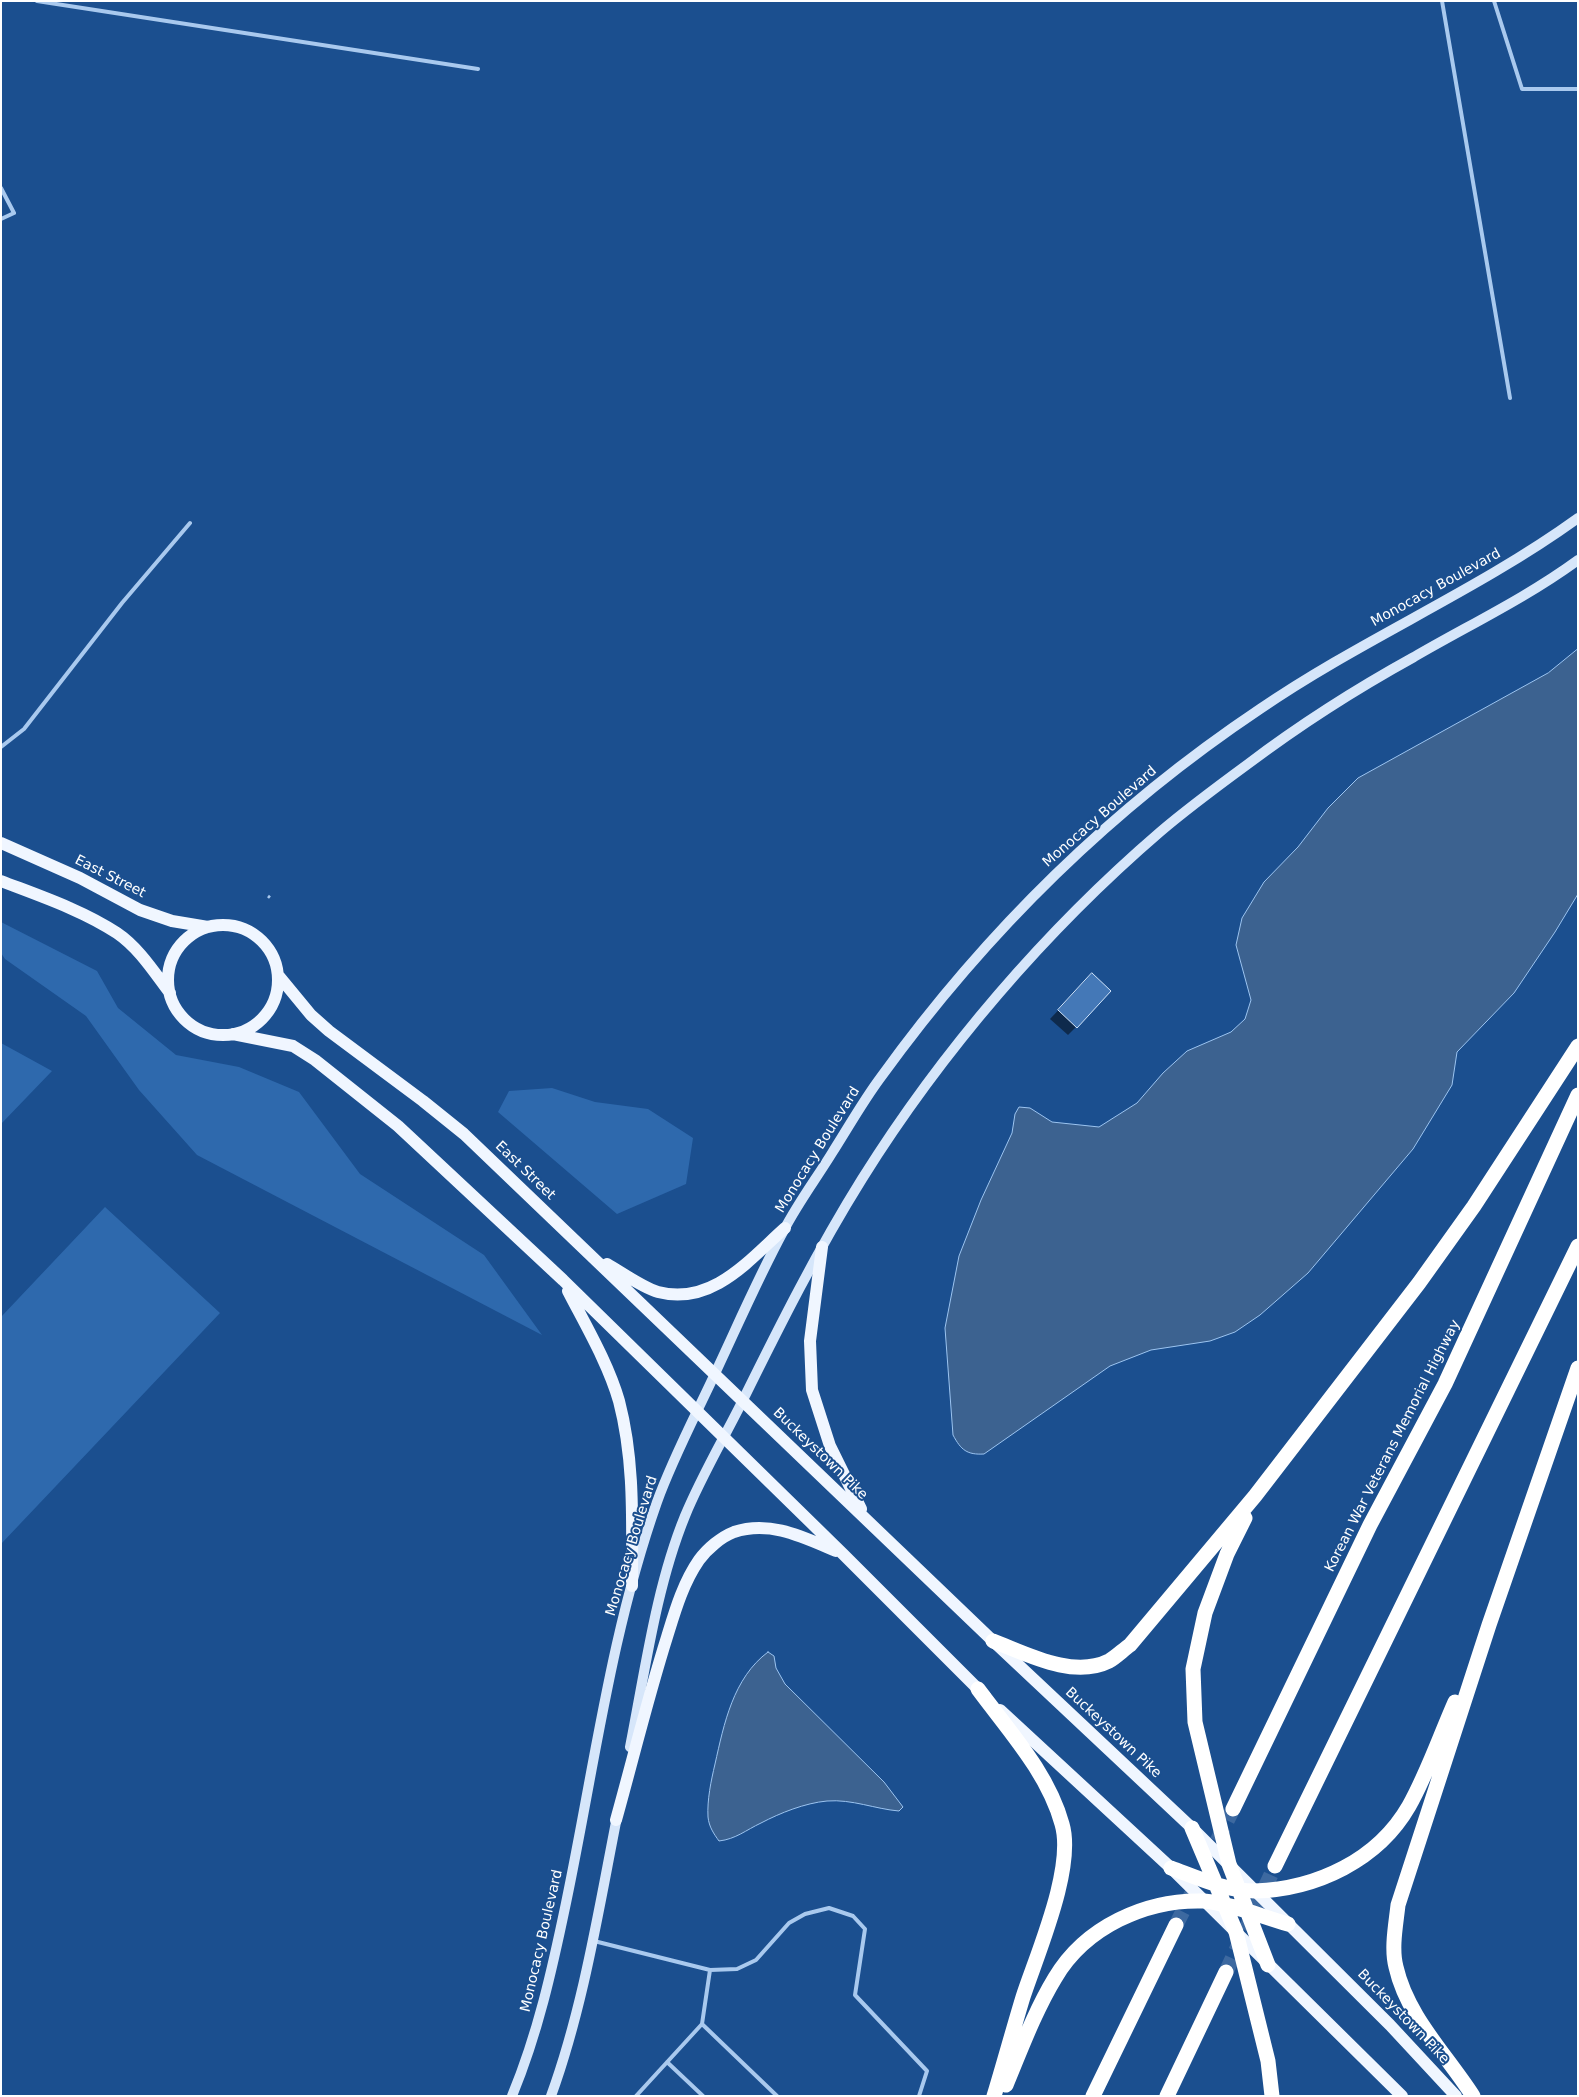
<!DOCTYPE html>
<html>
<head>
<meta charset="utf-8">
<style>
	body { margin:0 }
	#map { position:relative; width:1579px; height:2097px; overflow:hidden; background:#1b4f8f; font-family:"DejaVu Sans",sans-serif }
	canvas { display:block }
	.frame { position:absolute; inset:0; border:2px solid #fff; pointer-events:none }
</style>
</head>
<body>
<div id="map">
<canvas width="1579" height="2097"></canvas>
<div class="frame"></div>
</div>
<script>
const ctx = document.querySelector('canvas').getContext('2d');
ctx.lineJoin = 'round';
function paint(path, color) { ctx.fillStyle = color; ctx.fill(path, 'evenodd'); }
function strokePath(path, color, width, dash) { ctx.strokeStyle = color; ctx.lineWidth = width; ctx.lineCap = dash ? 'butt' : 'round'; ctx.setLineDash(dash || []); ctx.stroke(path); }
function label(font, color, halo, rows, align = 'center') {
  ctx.font = font + ' "DejaVu Sans",sans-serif'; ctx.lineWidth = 4; ctx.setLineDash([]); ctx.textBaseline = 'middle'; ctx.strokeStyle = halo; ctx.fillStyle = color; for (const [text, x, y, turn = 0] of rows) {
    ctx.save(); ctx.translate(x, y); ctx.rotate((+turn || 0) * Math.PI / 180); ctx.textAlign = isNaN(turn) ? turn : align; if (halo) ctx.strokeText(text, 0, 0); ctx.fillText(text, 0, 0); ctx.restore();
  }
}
const green = new Path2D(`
	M1,922l96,49 21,37 58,47 63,12 60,25 61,82 124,81 58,80 -345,-180 -58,-65 -53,-74 -81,-57 -4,-6z
	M1,1043l51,28 -51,53z
	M552,1088l43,14 53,7 45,29 -7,46 -69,30 -119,-102 11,-21z
	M105,1207l115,106 -219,231v-227z`);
const water = new Path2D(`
	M1578,649v245l-23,38 -41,61 -57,59 -5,33 -39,64 -105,124 -48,42 -25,17 -25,9 -59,9 -41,16 -126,88c-17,1 -23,-4 -31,-19l-8,-107 14,-72 22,-56 31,-67 3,-19 4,-7 11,1 22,14 47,5 38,-24 26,-30 24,-22 44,-19 14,-13 6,-19 -15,-55 6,-27 22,-36 34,-35 30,-39 30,-30 190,-105z
	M768,1652l6,4 2,12 9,16 99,98 19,25 -4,4c-24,-2 -47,-12 -72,-10 -22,2 -47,12 -66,22 -15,7 -25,16 -42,18 -5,-7 -10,-14 -11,-24 -1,-17 3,-36 7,-53 9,-40 18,-86 53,-112z`);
const shadow = new Path2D(`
	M1084,983l-8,44 -8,8 -18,-16z`);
const building = new Path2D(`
	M1092,973l19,18 -34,37 -19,-18z`);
const motorwayTunnel = new Path2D(`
	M1217,1841l16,-32
	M1176,1925l17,-34
	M1226,1972l49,-106`);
const path = new Path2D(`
	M268,896l5,4`);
const service = new Path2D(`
	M37,1l441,68
	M1442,1l68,397
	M1494,1l28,88h56
	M1,188l13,25 -13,6
	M1,747l23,-18 98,-126 68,-80
	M594,1941l116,29 -8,54 75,72
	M710,1970l27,-1 19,-9 33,-37 16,-9 24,-6 24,8 12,13 -10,66 72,76 -8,25
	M667,2062l36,34
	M636,2096l66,-72`);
const secondary = new Path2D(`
	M630,1747c15,-76 26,-160 55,-231 16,-39 38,-76 57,-114 37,-75 75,-151 120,-223 80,-128 184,-249 298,-347 28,-24 58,-46 88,-68 53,-40 108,-75 166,-107 55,-32 112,-59 164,-97
	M512,2096c26,-63 40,-126 54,-193 28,-134 45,-271 91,-401 17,-47 41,-91 62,-137 21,-45 41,-91 65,-135 14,-27 32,-51 48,-77 16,-25 31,-52 49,-76 104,-144 231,-269 379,-368 102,-70 217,-118 318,-191
	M551,2096c33,-91 48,-189 67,-284`);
const primary = new Path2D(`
	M1,843l79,35 60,32 32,11 36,6
	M1,881c39,15 81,29 116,52 22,15 37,39 53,60
	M168 980a55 55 0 1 1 110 0a55 55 0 1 1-110 0Z
	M278,975l33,40 18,16 94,70 41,33 529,507 199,187 198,197 66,71
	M233,1034l60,12 22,14 83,66 165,154 280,274 142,142
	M822,1247l-12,94 2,49 18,56 31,63
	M607,1264c14,8 36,24 51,28 54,14 91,-32 127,-64
	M568,1291c18,35 40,72 51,110 16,61 13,123 13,185
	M1000,1710l171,158 231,228
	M616,1820c17,-61 32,-123 51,-183 8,-26 16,-54 32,-77 8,-11 22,-23 35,-28 36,-12 69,5 102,19`);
const motorway = new Path2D(`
	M1245,1518l-18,36 -22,59 -12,56 2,53 34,142 39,101
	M993,1641c34,13 80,38 116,20 7,-4 14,-11 21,-16l125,-149 164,-213 55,-77 104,-160
	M978,1689c31,42 70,84 84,135 13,44 -25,130 -39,173 -10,33 -19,66 -29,99
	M1233,1809l137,-284 75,-141 133,-289
	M1192,1828l44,104 32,129 4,35
	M1275,1866l303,-620
	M1171,1868c27,10 55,23 84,23 62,-2 123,-31 154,-85 18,-32 31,-70 46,-104
	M1006,2085c15,-36 29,-74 49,-107 30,-51 91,-79 149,-77 25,2 59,16 84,23
	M1093,2096l83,-171
	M1167,2096l59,-124
	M1473,2096c-27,-42 -66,-80 -77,-129 -5,-19 0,-43 2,-62l91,-280 89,-257`);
const streetNames = [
	["Monocacy Boulevard",1436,588,-29],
	["Monocacy Boulevard",1100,817,-41],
	["East Street",110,877,27],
	["Monocacy Boulevard",818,1150,-58],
	["East Street",525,1171,44],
	["Korean War Veterans Memorial Highway",1393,1446,-63],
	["Buckeystown Pike",820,1454,44],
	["Monocacy Boulevard",632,1546,-73],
	["Buckeystown Pike",1113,1733,43],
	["Monocacy Boulevard",542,1941,-77],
	["Buckeystown Pike",1403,2017,46]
];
paint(green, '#2e69ad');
paint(water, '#3c6290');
strokePath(water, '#9cc4f0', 1);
paint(shadow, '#0007');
paint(building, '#4478b7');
strokePath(building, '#cfe3fa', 1);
strokePath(motorwayTunnel, '#3d69a0', 15, [15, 8]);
strokePath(path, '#a9c9ee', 3, [2.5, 4]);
strokePath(service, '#a9c9ee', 4);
strokePath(secondary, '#d6e6fa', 10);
strokePath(primary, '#f0f6ff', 12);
strokePath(motorway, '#fff', 15);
label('14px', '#fff', '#1b4f8f', streetNames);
</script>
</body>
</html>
